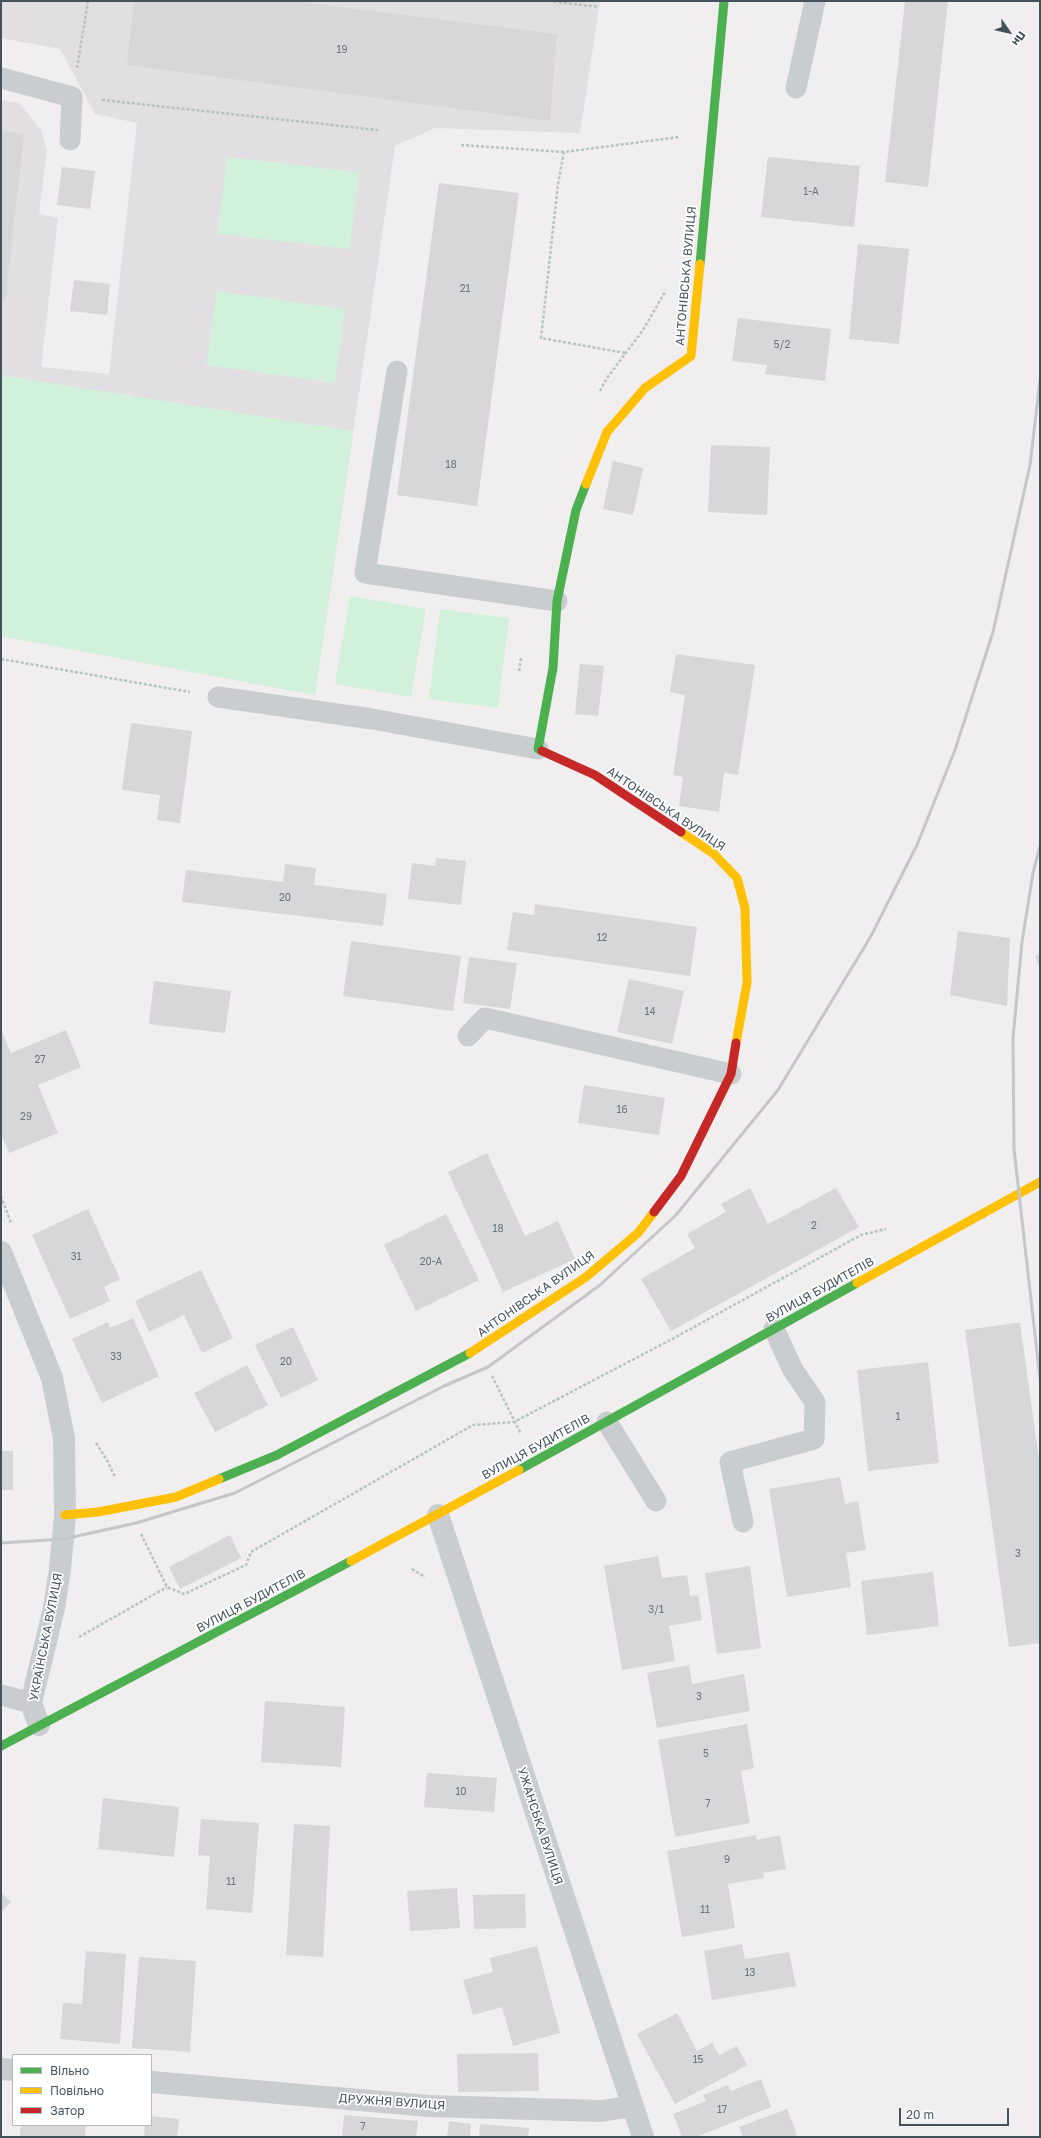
<!DOCTYPE html>
<html>
<head>
<meta charset="utf-8">
<style>
	body { margin:0 }
	#map { position:relative; width:1041px; height:2138px; overflow:hidden; background:#f0eeee; font-family:"Golos Text",sans-serif }
	canvas { display:block }
	.frame { position:absolute; inset:0; border:2px solid #44525d; pointer-events:none }
	.legend { position:absolute; left:12px; top:2054px; width:140px; height:72px; box-sizing:border-box; background:#fff; border:1px solid #b4babe; margin:0; padding:5px 7px; list-style:none; font-size:12px; color:#44525d }
	.legend li { display:flex; align-items:center; gap:8px; height:20px }
	.legend b { width:20px; border:1px solid #b4babe }
	.north { position:absolute; left:989px; top:12px; width:40px; height:40px; -webkit-text-stroke:3px #fff; paint-order:stroke; rotate:124deg; font-size:11px; font-weight:700; line-height:16px; text-align:center; color:#44525d }
	.north::after { content:''; display:block; margin:auto; width:14px; height:18px; background:#44525d; clip-path:polygon(50% 0,100% 100%,50% 72%,0 100%) }
	.scale { position:absolute; left:899px; top:2108px; width:110px; height:18px; box-sizing:border-box; border:2px solid #44525d; border-top:0; padding-left:5px; font-size:12px; line-height:14px; white-space:nowrap; color:#44525d; -webkit-text-stroke:3px #fff; paint-order:stroke }
</style>
</head>
<body>
<div id="map">
<canvas width="1041" height="2138"></canvas>
<div class="frame"></div>
<ul class="legend">
<li><b style="height:5px;background:#4caf50"></b>Вільно</li>
<li><b style="height:5px;background:#ffc107"></b>Повільно</li>
<li><b style="height:5px;background:#c62828"></b>Затор</li>
</ul>
<div class="north">Пн</div>
<div class="scale">20 m</div>
</div>
<script>
const ctx = document.querySelector('canvas').getContext('2d');
ctx.lineJoin = 'round';
function paint(path, color) { ctx.fillStyle = color; ctx.fill(path, 'evenodd'); }
function strokePath(path, color, width, dash) { ctx.strokeStyle = color; ctx.lineWidth = width; ctx.lineCap = dash ? 'butt' : 'round'; ctx.setLineDash(dash || []); ctx.stroke(path); }
function label(font, color, halo, rows, align = 'center') {
  ctx.font = font + ' "Golos Text",sans-serif'; ctx.lineWidth = 3.5; ctx.setLineDash([]); ctx.textBaseline = 'middle'; ctx.strokeStyle = halo; ctx.fillStyle = color; for (const [text, x, y, turn = 0] of rows) {
    ctx.save(); ctx.translate(x, y); ctx.rotate((+turn || 0) * Math.PI / 180); ctx.textAlign = isNaN(turn) ? turn : align; if (halo) ctx.strokeText(text, 0, 0); ctx.fillText(text, 0, 0); ctx.restore();
  }
}
const education = new Path2D(`
	M1,1h599l-20,132 -145,-5 -40,18 -80,549 -314,-59v-536l18,3 22,27 6,20 -8,64 19,4 -17,149 68,7 28,-251 -42,-9 -35,-65 -59,-11z`);
const green = new Path2D(`
	M227,157l132,15 -9,77 -132,-15z
	M217,291l128,18 -10,74 -129,-18z
	M1,375l352,56 -38,264 -314,-59z
	M350,596l76,13 -15,88 -76,-13z
	M440,609l69,9 -11,90 -69,-9z`);
const building = new Path2D(`
	M134,1h158l265,33 -7,87 -423,-56z
	M905,1h43l-20,186 -43,-5z
	M1,131l23,3 -19,168 -4,-1z
	M768,157l92,9 -6,61 -93,-10z
	M62,167l33,4 -5,38 -33,-4z
	M439,183l80,10 -42,313 -80,-11z
	M858,244l51,5 -10,95 -50,-5z
	M74,280l36,4 -3,31 -37,-4z
	M738,318l93,11 -6,52 -60,-7 2,-9 -35,-4z
	M711,445l59,2 -3,68 -59,-3z
	M613,461l30,7 -10,47 -30,-6z
	M676,654l79,11 -17,110 -14,-2 -5,39 -40,-6 4,-29 -10,-2 12,-80 -15,-3z
	M580,664l24,2 -6,50 -23,-2z
	M131,723l61,8 -12,92 -23,-3 3,-25 -38,-5z
	M436,858l30,3 -5,44 -53,-6 4,-36 23,3z
	M285,864l31,4 -2,17 73,9 -4,32 -201,-24 4,-32 97,12z
	M535,904l162,23 -7,49 -183,-26 6,-38 21,3z
	M958,931l52,7 -3,68 -57,-11z
	M351,941l110,15 -8,55 -110,-15z
	M1040,954v15l-5,-13z
	M469,957l48,6 -7,46 -47,-6z
	M629,979l55,12 -12,53 -55,-12z
	M154,981l77,10 -6,42 -76,-9z
	M1,1030l10,23 55,-23 15,37 -43,18 20,48 -49,20 -8,-19z
	M584,1085l81,13 -6,37 -81,-12z
	M487,1153l38,83 33,-15 17,38 -72,33 -55,-120z
	M750,1188l18,36 68,-36 23,39 -188,104 -30,-52 54,-31 -8,-14 39,-22 -5,-8z
	M88,1209l32,70 -16,8 6,14 -40,18 -38,-84z
	M446,1214l33,66 -63,31 -32,-66z
	M201,1270l32,68 -31,15 -18,-38 -35,17 -14,-31z
	M133,1318l26,58 -57,27 -30,-64 36,-17 2,6z
	M1016,1323h4l20,143v177l-31,4 -44,-317z
	M293,1327l25,53 -37,18 -26,-53z
	M928,1362l11,101 -71,8 -11,-101z
	M247,1365l21,40 -53,27 -21,-39z
	M1,1451h12v39h-12z
	M840,1477l5,27 13,-3 8,49 -20,3 5,34 -64,10 -18,-108z
	M230,1535l11,23 -61,31 -11,-22z
	M658,1556l4,22 25,-3 3,21 8,-1 4,25 -33,6 6,35 -53,9 -18,-104z
	M750,1566l11,82 -44,6 -12,-81z
	M933,1572l6,54 -72,9 -6,-54z
	M689,1665l3,19 52,-10 6,37 -93,17 -10,-55z
	M265,1701l80,6 -4,60 -80,-5z
	M747,1724l7,44 -13,3 9,52 -75,14 -17,-97z
	M427,1773l70,5 -3,34 -70,-5z
	M103,1798l76,9 -5,50 -76,-8z
	M201,1819l58,4 -7,90 -46,-4 4,-53 -12,-1z
	M294,1824l36,2 -7,131 -37,-2z
	M756,1835l1,5 23,-5 6,34 -23,4 1,5 -36,6 7,44 -53,9 -15,-86z
	M457,1888l3,40 -50,3 -3,-40z
	M1,1893l10,9 -10,10z
	M525,1894l1,34 -52,1 -1,-34z
	M742,1944l3,15 44,-7 7,34 -84,14 -8,-49z
	M537,1946l23,87 -47,13 -11,-39 -29,8 -10,-35 30,-8 -3,-14z
	M86,1951l40,3 -6,90 -60,-5 3,-36 19,1z
	M139,1957l57,4 -6,91 -58,-4z
	M677,2013l20,38 15,-8 7,12 18,-9 10,19 -72,39 -38,-70z
	M538,2053l1,38 -81,1 -1,-38z
	M761,2079l10,28 -75,30h-14l-9,-23 33,-13 -3,-6 25,-10 3,6z
	M787,2109l10,26 -6,2h-48l-4,-10z
	M344,2115l74,6 -2,16h-74z
	M151,2116l28,3 -2,18h-33l1,-12h6z
	M449,2121l22,3 -1,13h-23z
	M480,2124l49,4 -1,9h-49z
	M21,2125h65l-1,12h-65z`);
const path = new Path2D(`
	M549,1l50,6
	M77,68l11,-67
	M102,100l276,30
	M461,145l103,7
	M625,353l-84,-15 17,-154 6,-32 115,-15
	M600,391l7,-13 36,-48 22,-38
	M1,659l189,33
	M519,671l2,-13
	M1,1196l10,27
	M492,1376l29,58
	M96,1443l12,19 7,15
	M141,1534l26,53 17,7 62,-29 5,-13 222,-127 41,-3 160,-84 187,-103 25,-6
	M412,1569l13,8
	M79,1637l88,-50`);
const lane = new Path2D(`
	M1,78l71,19 -2,43
	M796,88l19,-87
	M397,371l-32,202 192,28
	M218,697l154,22 166,30
	M468,1036l17,-18 246,56
	M607,1422l49,79
	M743,1522l-13,-60 84,-23 1,-37 -22,-32 -19,-41
	M1,1695l30,8`);
const street = new Path2D(`
	M1,1252l51,126 12,60 1,77 -5,54 -6,39 -23,95 8,22
	M438,1515l205,622
	M1,2069l12,1
	M151,2082l278,24 172,5 32,-5`);
const fast = new Path2D(`
	M700,264l24,-263
	M542,751l-4,-2 15,-81 4,-67 19,-91 10,-26
	M519,1470l338,-187
	M219,1479l58,-24 193,-102
	M1,1746l350,-185`);
const slow = new Path2D(`
	M586,484l21,-52 38,-44 46,-32 9,-92
	M681,832l33,22 23,24 8,30 2,75 -11,60
	M857,1283l183,-101
	M470,1353l116,-76 52,-44 16,-21
	M65,1515l33,-3 78,-15 43,-18
	M351,1561l168,-91`);
const jam = new Path2D(`
	M542,751l53,24 86,57
	M654,1212l27,-36 50,-102 5,-31`);
const rail = new Path2D(`
	M1040,846l-7,27 -11,69 -9,96 1,111 26,230
	M1,1543l63,-4 72,-16 99,-30 209,-107 44,-19 112,-82 76,-70 102,-125 93,-154 46,-91 38,-95 38,-118 37,-167 10,-85`);
const numberNames = [
	["19",342,50],
	["1-А",811,192],
	["21",465,289],
	["5/2",782,345],
	["18",451,465],
	["20",285,898],
	["12",602,938],
	["14",650,1012],
	["27",40,1060],
	["16",622,1110],
	["29",26,1117],
	["2",814,1226],
	["18",498,1229],
	["31",76,1257],
	["20-А",431,1262],
	["33",116,1357],
	["20",286,1362],
	["1",898,1417],
	["3",1018,1554],
	["3/1",656,1610],
	["3",699,1697],
	["5",706,1754],
	["10",461,1792],
	["7",708,1804],
	["9",727,1860],
	["11",231,1882],
	["11",705,1910],
	["13",750,1973],
	["15",698,2060],
	["17",722,2110],
	["7",363,2127]
];
const streetNames = [
	["АНТОНІВСЬКА ВУЛИЦЯ",686,276,-85],
	["АНТОНІВСЬКА ВУЛИЦЯ",666,809,34],
	["ВУЛИЦЯ БУДИТЕЛІВ",820,1290,-29],
	["АНТОНІВСЬКА ВУЛИЦЯ",536,1294,-35],
	["ВУЛИЦЯ БУДИТЕЛІВ",536,1447,-29],
	["ВУЛИЦЯ БУДИТЕЛІВ",251,1601,-28],
	["УКРАЇНСЬКА ВУЛИЦЯ",46,1637,-79],
	["УЖАНСЬКА ВУЛИЦЯ",540,1826,72],
	["ДРУЖНЯ ВУЛИЦЯ",392,2102,4]
];
paint(education, '#e1dfe1');
paint(green, '#d1f1db');
paint(building, '#d7d6d9');
strokePath(path, '#b6c4bf', 2.5, [3, 2]);
strokePath(lane, '#cacdcf', 21);
strokePath(street, '#cacdcf', 22);
strokePath(fast, '#4caf50', 9);
strokePath(slow, '#ffc107', 9);
strokePath(jam, '#c62828', 9);
strokePath(rail, '#c4c6c9', 3);
label('10px', '#6a747d', null, numberNames);
label('12px', '#44525d', '#fff', streetNames);
</script>
</body>
</html>
